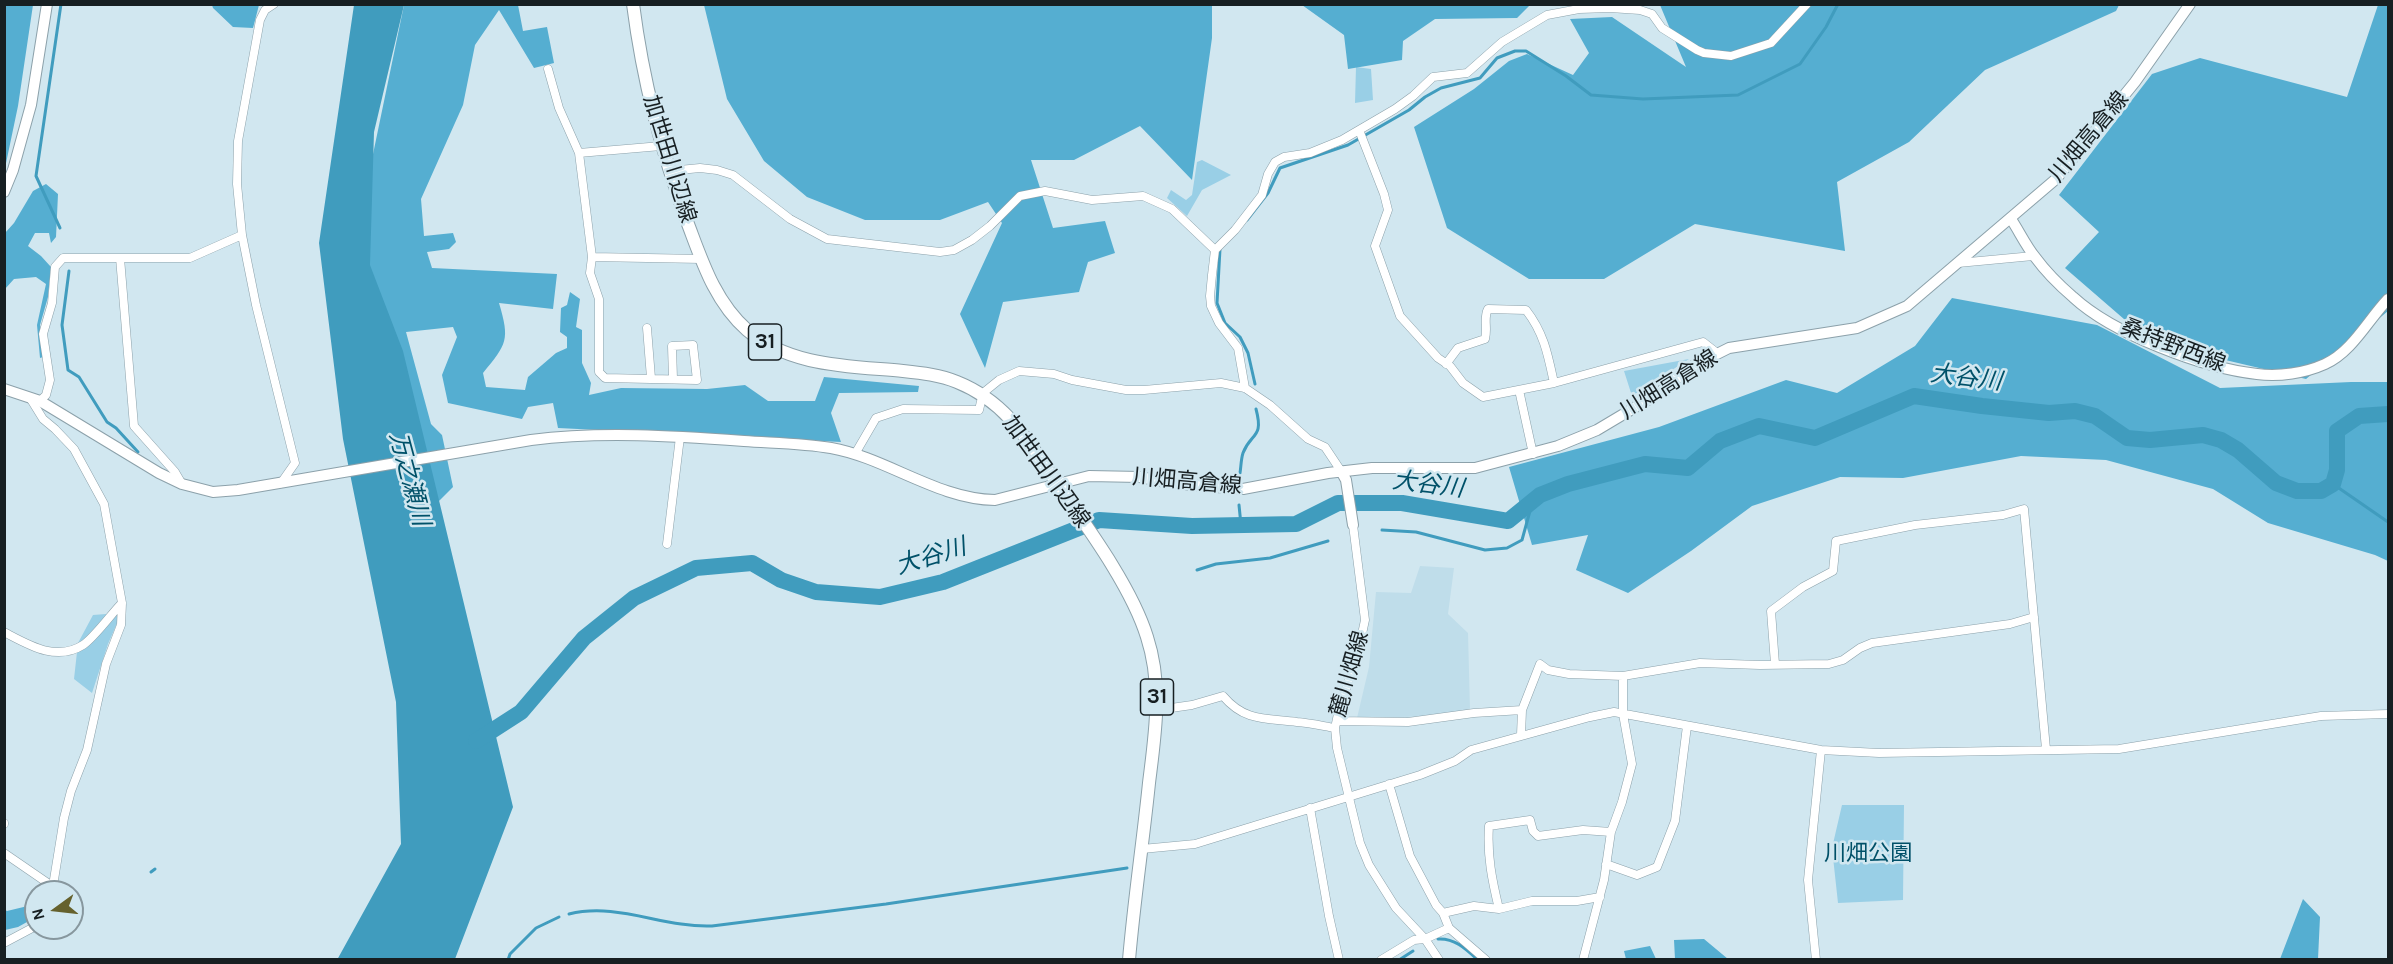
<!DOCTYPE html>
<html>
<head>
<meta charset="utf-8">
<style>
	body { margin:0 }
	#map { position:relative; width:2393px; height:964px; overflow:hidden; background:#d1e7f0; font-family:Karla,sans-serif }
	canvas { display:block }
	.frame { position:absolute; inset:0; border:6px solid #171f22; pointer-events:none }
	.north { position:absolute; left:24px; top:880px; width:60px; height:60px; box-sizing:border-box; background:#d1e7f0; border:2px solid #87979e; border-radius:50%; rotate:255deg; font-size:16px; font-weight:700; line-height:24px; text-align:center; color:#171f22 }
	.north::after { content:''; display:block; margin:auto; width:21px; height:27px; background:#65612d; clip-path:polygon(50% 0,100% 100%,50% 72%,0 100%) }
</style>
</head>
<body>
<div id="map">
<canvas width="2393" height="964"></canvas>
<div class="frame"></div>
<div class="north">N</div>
</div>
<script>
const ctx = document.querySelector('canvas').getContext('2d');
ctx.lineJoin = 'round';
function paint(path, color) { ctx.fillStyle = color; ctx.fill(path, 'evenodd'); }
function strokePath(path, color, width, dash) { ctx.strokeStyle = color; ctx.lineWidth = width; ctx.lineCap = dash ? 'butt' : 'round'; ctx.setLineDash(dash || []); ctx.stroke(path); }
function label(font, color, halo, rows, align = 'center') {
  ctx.font = font + ' Karla,"Noto Sans JP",sans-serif'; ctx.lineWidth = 5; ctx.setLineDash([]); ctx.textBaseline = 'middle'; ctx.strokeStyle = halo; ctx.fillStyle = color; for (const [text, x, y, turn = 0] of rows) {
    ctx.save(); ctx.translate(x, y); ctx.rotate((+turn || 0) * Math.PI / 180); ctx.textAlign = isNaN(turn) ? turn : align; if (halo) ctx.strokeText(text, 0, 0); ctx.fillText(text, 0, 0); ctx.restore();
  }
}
const built = new Path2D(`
	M1420,566l34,2 -6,46 20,19 2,77 -30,6 -83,2 12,-51 7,-75 35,1z`);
const green = new Path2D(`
	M1356,67l15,2 2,31 -18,3z
	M1202,160l29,15 -29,15 -15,26 -20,-18 4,-8 15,10 6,-5 5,-33z
	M1689,359l-57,37 -8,-25z
	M119,613l-1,8 -10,23 -16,49 -18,-14 4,-36 15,-28z
	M1842,805h62l-1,95 -65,3 -6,-55z`);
const forest = new Path2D(`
	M5,4l28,1 -15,101 -13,62z
	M212,5v-1l47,1 -6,23 -20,-1 -20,-19z
	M404,5h114l5,26 24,-4 7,36 -20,5 -35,-58 -24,35 -12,60 -42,94 3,37 29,-3 3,9 -7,7 -22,3 5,16 125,6 -4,35 -54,-6c11,37 8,41 -16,70l3,14 39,3 3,-13 28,-24 11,-5v-11l-7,-5 1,-24 6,-3 3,-13 10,7 -4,28 6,3v33l9,20 -2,12 32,-7 86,1 38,-4 23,16h47l9,-24 95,9 -1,6 -79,1 -8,20 10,29 -283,-14 -5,-25 -25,4 -6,12 -74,-16 -6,-28 15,-38 -4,-10 -47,5 25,92 11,11 11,52 -27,27 -75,-254z
	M704,5h508v33l-20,142 -52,-54 -66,34h-43l22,68 52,-7 10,32 -27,9 -9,30 -76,10 -18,66 -25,-54 42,-91 -14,-21 -48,18h-75l-58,-23 -43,-36 -37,-62z
	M1302,5h228l-13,13 -82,1 -32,22 -1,19 -54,9 -4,-34z
	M1660,5h459l-3,6 -131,59 -76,72 -72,40 8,69 -150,-27 -91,55h-75l-82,-51 -33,-101 60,-38 35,-28 18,-7 46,21 16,-22 -19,-34 42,-2 74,50z
	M2378,5h10v306l-82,68 -102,-24 -72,-29 -67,-58 34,-36 -40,-37 93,-121 48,-16 147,39z
	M46,184l12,10 -2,43 -5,6 -2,-10h-14l-7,13 13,10 10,11 -3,30 -8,28 3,32 -3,1 -3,-33 9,-41 -10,-7 -22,2 -9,10v-56l9,-10 19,-32z
	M1952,298l145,27 123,63 131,-6h37v179l-13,-6 -107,-32 -55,-34 -107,-29 -85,-4 -118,22 -63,-1 -88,29 -61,45 -63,42 -52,-23 12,-35 -56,10 -23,-78 150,-40 127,-47 51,13 78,-47z
	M2303,899l17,18 -2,42h-38z
	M36,904v13l-18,10 -13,3v-20l2,1z
	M1704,939l24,20h-53l-1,-19z
	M1650,946l6,13h-30l-2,-8z`);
const water = new Path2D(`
	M354,5h50l-30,127 -4,133 33,86 110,456 -58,152 -118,1 64,-116 -5,-142 -53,-263 -24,-196z`);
const stream = new Path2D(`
	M1247,220l21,-27 12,-25 68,-23 61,-35 16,-13 16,-9 39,-10 17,-20 18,-7h11l40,25 25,19 52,4 95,-4 62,-31 26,-37 12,-23
	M60,228l-24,-52 25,-172
	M1220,249l-3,54 8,20 15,14 8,16 7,31
	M69,271l-7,54 6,45 11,7 28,45 9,6 22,24
	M1240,473c1,-6 1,-14 3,-20 8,-21 21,-14 13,-44
	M2333,484l55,38
	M1239,505l2,20
	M1382,530l34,2 69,18 22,-2 15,-8 11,-40
	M1197,570l19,-6 54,-6 58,-17
	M151,872l4,-3
	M569,914c49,-12 94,14 143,12l174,-22 241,-36
	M1438,939c17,-1 28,10 40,21
	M508,960l2,-6 26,-26 23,-11
	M1399,960l14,-9`);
const river = new Path2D(`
	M476,741l45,-29 63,-74 50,-40 62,-30 56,-5 29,17 35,12 64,5 63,-15 156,-62 93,6 104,-2 42,-21h64l106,18 32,-26 28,-11 77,-20 43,4 32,-27 39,-15 56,12 99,-42 68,10 67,7 26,-2 20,5 32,22 23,2 53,-5 18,5 17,10 38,33 21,8h24l12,-7 4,-14v-39l22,-15 29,-2`);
const street = new Path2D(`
	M274,4l-9,6 -5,10 -22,121 -1,43 5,51 14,70 39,158 -14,20
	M548,69l11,39 20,45 13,104 -2,16 9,26v73l6,6 92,2 -4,-35 -21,1 1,33
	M1359,130l25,64 4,16 -13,36 25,70 38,42 12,8 13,17 20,14 71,-14 149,-41 14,11
	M579,153l82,-7
	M669,171l31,-3 17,2 16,5 57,44 37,20 113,13 14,-2 18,-10 18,-14 30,-30 25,-5 47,9 51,-4 29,13 43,41
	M592,257l110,2
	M120,258l14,168 41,46 7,12
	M1958,263l75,-7
	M647,328l4,50
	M1446,364l12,-16 27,-9c3,-11 -2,-21 3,-30l38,1c18,23 22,45 28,73
	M1245,388l-7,-40 -19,-25 -8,-17 -1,-10 2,-21 3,-25 20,-20 27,-35 6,-21 7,-12 9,-5 26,-4 32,-13 53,-31 18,-13 20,-19 34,-4 35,-31 45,-27 32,-6 31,-1 30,2 12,4 10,14 35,22 7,3 27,3 40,-13 36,-39
	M1519,390l14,64
	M30,398l13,21 12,10 19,20 30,55 18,99 -1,22 -15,39 -19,86 -16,41 -7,27 -12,74
	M40,401l6,-6 4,-15 -7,-46 9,-31 3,-36 8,-9h127l52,-23
	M855,454l21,-36 27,-9 76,1 4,-17 16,-13 20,-9 35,3 18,6 54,10h18l77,-7 24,5 25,17 38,34 17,8 16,24
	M1353,525l12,95 -6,28 -21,66 -3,14 2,20 23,95 9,22 27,43 29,31 14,21
	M667,544l13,-107
	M4,632c25,13 52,30 79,13 11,-7 29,-32 39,-42
	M1775,664l-4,-53 32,-24 30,-16 3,-30 79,-16 88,-10 21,-6 22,240
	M1157,710l35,-5 31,-9c22,26 43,22 74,26 13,1 26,4 38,6
	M1337,721l71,1 66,-9 48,-3
	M1521,735l1,-25 18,-46 8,6 21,4 54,2 77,-13 60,2 69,-1 14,-4 17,-12 12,-5 138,-19 24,-7
	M1389,784l21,72 26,49 7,8 6,15 37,32
	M1310,808l19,108 10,44
	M4,823v1
	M1142,849l53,-5 225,-69 35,-14 16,-11 119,-33 24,-5 207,38 58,3 240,-4 202,-33 67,-2
	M4,853l48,33
	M1606,864l31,11 20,-8 18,-46 12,-95
	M1499,909c-7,-29 -12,-53 -10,-83l41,-6 3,11 5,5 45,-6 28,2
	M1443,913l31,-7 25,3 33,-8h45l23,-4
	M4,943l32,-17
	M1381,960l33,-20 11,-1 24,-11
	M1583,960l21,-80 7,-48 11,-30 10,-38 -9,-50v-38
	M1816,960l-8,-80 13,-130`);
const secondary = new Path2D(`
	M4,192l9,-22 18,-65 16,-101
	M2011,219c8,12 15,27 24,38 11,15 24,28 38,40 40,37 130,71 184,77 22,3 48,-1 68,-10 27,-12 43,-44 63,-65
	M4,389l36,12 119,72 23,11 31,8 25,-2 293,-50c70,-9 143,-4 213,1 29,2 59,2 87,7 56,10 106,51 164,52l94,-24 51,1 36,7 67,5 85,-16 44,-5h103l83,-22 39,-16 62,-37 32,-26 38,-19 128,-20 50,-22 149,-127 79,-97 55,-78
	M1341,471l5,9 7,45`);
const primary = new Path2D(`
	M633,4c10,78 28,146 55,220 14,37 27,78 59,106 43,37 103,36 156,41 19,2 37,4 54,11 50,20 72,60 101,103 30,43 74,103 89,152 16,49 8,97 2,146 -6,59 -15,118 -20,177`);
const shields = [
	[765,342,33],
	[1157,697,33]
];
const shieldNames = [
	["31",765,342],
	["31",1157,697]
];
const streetNames = [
	["川畑高倉線",2089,137,-50],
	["加世田川辺線",669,159,73],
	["桑持野西線",2173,346,21],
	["川畑高倉線",1669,385,-32],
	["加世田川辺線",1046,472,54],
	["川畑高倉線",1187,482,5],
	["麓川畑線",1350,674,-74]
];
const parkNames = [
	["川畑公園",1868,854]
];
const waterNames = [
	["大谷川",1966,378,7],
	["万之瀬川",409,479,75],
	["大谷川",1428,485,7],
	["大谷川",931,557,-17]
];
paint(built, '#bfddea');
paint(green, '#99cfe6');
paint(forest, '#55aed1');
paint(water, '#409cbe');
strokePath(stream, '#409cbe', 3);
strokePath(river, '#409cbe', 16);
strokePath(street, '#8ca1aa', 9);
strokePath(secondary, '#8ca1aa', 12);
strokePath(primary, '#8ca1aa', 14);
strokePath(street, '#fff', 8);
strokePath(secondary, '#fff', 10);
strokePath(primary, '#fff', 12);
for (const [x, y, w] of shields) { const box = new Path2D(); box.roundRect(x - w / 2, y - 18, w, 36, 4.5); ctx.fillStyle = '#d1e7f0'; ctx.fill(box); strokePath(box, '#171f22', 1.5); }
label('bold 21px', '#171f22', null, shieldNames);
label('22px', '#171f22', '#d1e7f0', streetNames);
label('22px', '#005068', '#d1e7f0', parkNames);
label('italic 24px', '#005169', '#d1e7f0', waterNames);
</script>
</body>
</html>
